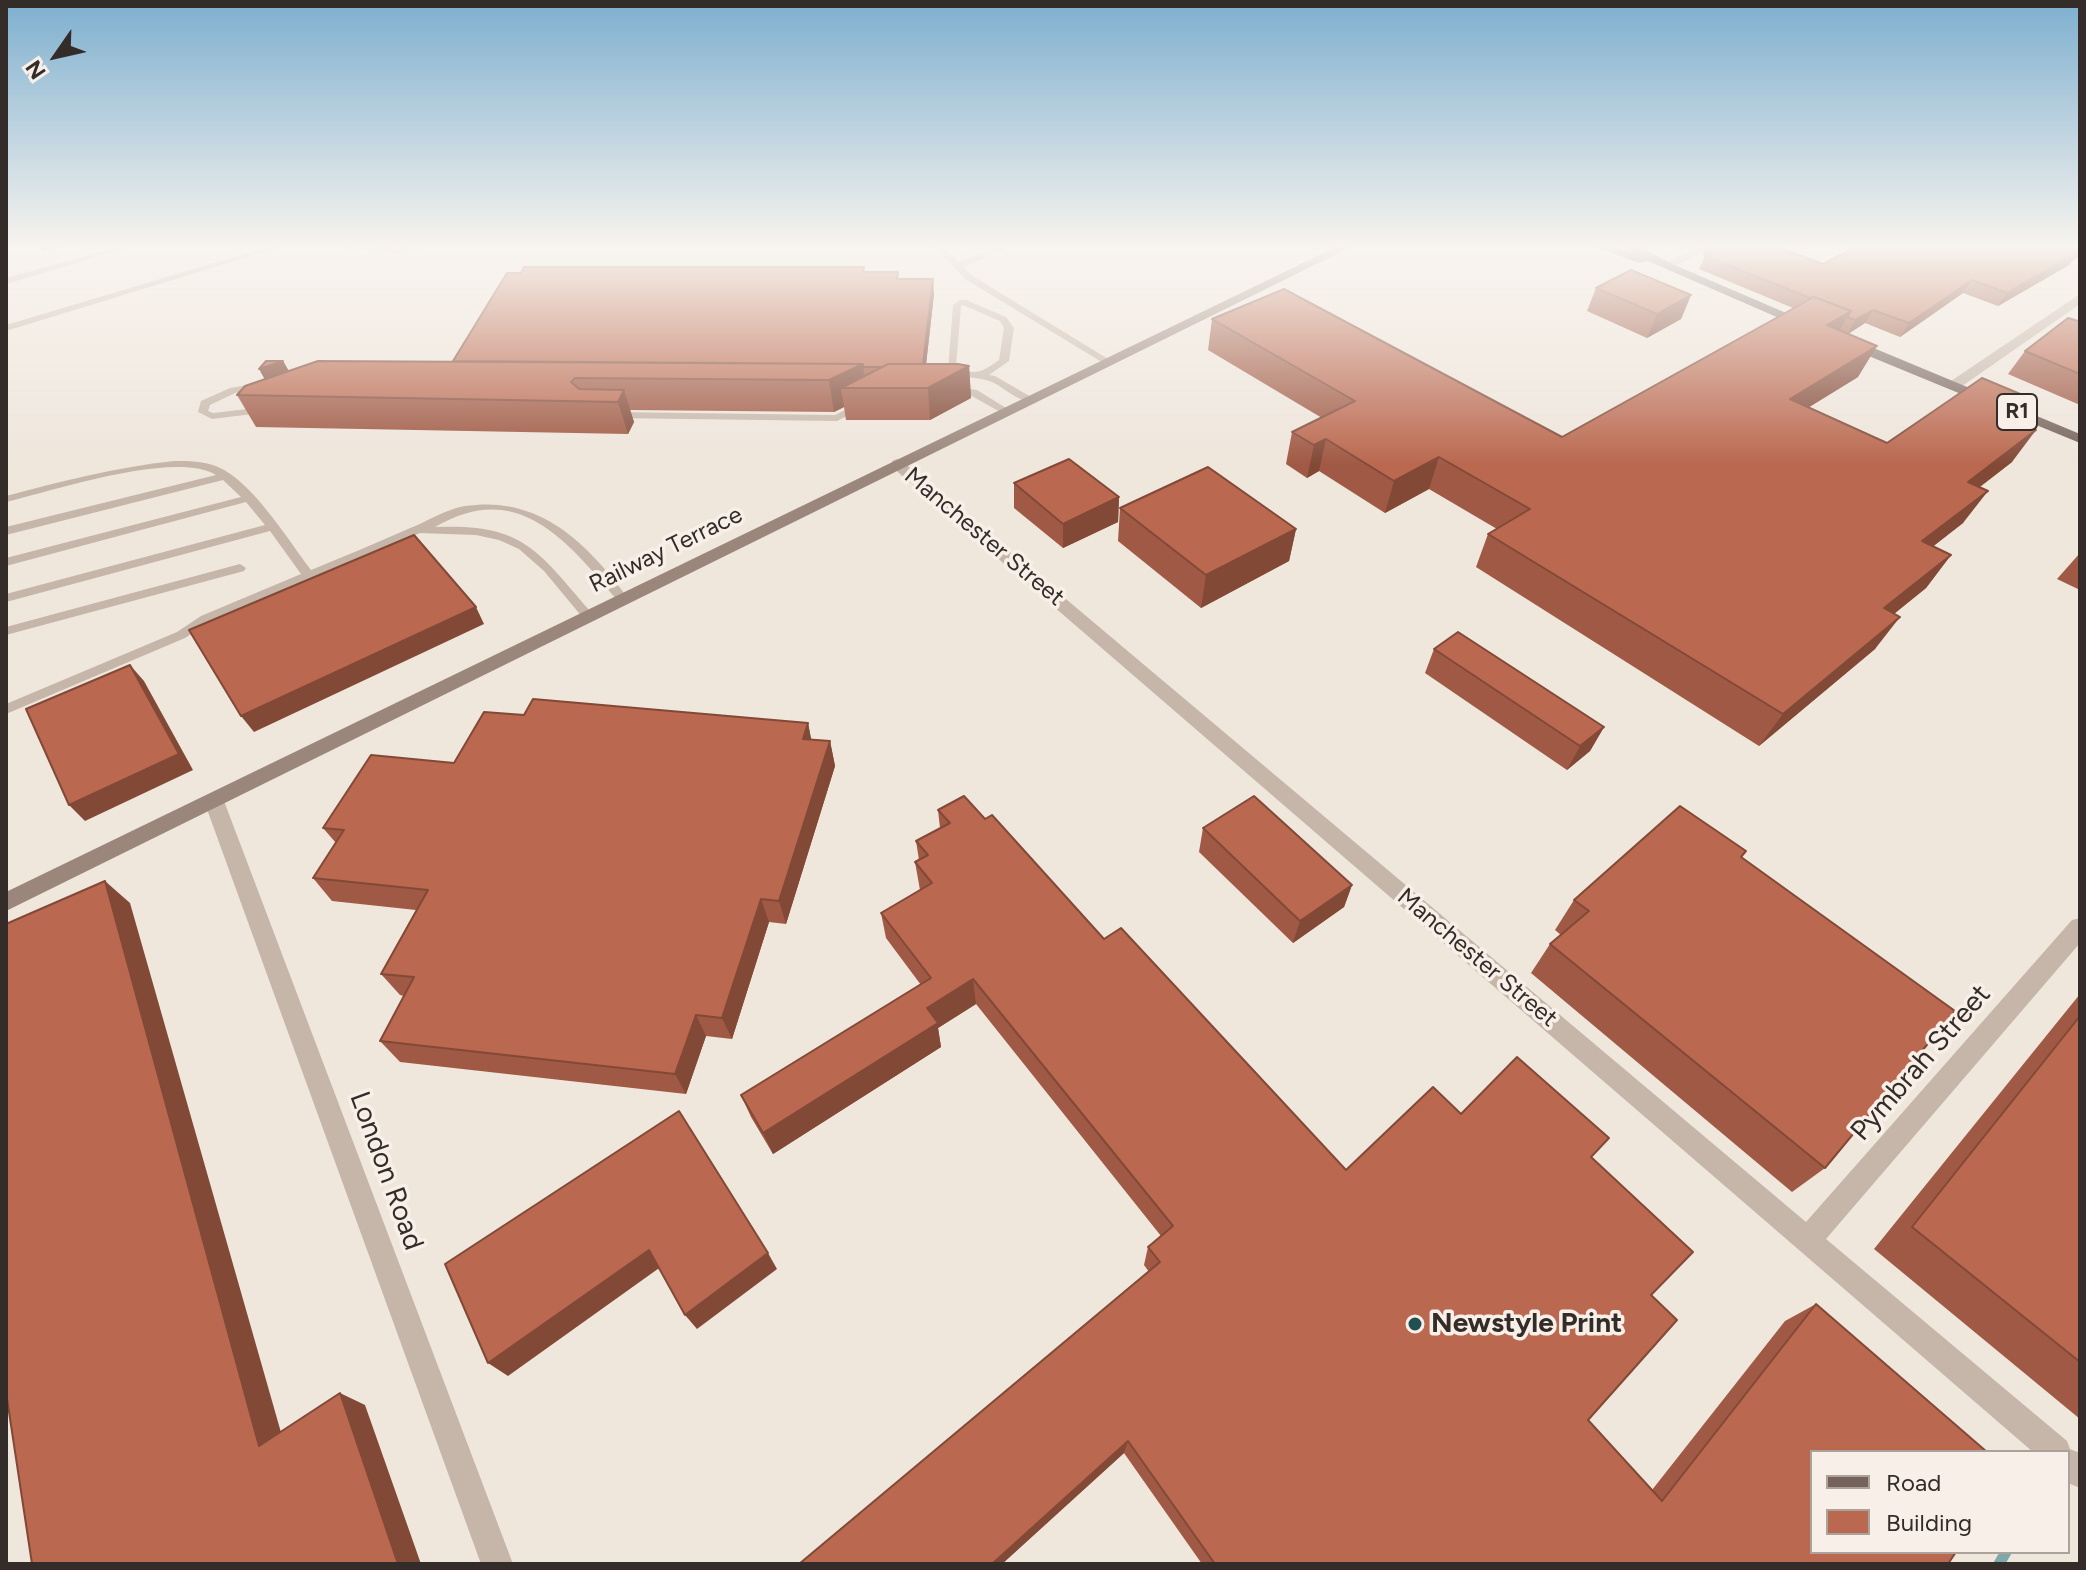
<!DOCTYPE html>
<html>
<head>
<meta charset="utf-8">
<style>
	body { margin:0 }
	#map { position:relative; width:2086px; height:1570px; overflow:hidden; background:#efe6dc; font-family:Figtree,sans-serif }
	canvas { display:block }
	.frame { position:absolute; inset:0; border:8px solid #342c28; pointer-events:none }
	.legend { position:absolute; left:1810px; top:1450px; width:260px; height:104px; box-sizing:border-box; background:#f8f0e8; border:2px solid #aaa29b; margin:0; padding:10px 14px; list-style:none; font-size:24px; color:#342c28 }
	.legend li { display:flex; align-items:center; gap:16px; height:40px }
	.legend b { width:40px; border:2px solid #aaa29b }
	.north { position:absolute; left:16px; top:16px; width:80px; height:80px; -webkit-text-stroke:6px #f8f0e8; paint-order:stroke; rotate:236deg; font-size:22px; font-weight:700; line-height:32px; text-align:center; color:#342c28 }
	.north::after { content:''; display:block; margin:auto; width:28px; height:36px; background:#342c28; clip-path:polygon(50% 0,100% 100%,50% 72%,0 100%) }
</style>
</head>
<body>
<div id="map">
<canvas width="2086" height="1570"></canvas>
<div class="frame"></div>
<ul class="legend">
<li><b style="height:10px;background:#75635b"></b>Road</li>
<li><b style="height:22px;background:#ba684f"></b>Building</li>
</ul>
<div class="north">N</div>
</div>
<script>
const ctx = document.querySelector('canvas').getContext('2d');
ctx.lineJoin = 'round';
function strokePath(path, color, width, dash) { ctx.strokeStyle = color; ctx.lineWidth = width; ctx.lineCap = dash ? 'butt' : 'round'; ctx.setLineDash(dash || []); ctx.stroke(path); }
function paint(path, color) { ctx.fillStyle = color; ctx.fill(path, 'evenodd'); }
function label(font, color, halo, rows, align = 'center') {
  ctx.font = font + ' Figtree,sans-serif'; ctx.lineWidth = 7; ctx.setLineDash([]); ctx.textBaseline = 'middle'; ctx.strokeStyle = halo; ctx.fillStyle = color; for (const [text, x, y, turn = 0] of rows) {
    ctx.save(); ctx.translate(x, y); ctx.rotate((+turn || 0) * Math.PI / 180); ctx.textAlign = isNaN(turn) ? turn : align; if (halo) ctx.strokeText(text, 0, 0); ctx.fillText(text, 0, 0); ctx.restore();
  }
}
const stream = new Path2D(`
	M1999,1564l7,-12`);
const lane = new Path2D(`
	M125,245h13l-132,39v-6z
	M274,245h13l-281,86v-6z
	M344,245l55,3 34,-3 -34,9 -51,-6z
	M933,245h9l17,17 45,-17h11l-52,22 8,8 142,87 -8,2 -140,-85z
	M960,300h6l40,17 8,11 -5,33 -20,14 6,1 38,22v4c-15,0 -28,-14 -41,-20 -15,-6 -26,-2 -44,-12l5,-65zM963,305l37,16 4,7 -5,32c-16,11 -24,17 -43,7l5,-61z
	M259,383l3,1v4l-27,5 -25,12 -2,6 5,2 52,-6 4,1v4l-57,7 -14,-7 3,-11 29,-13z
	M952,386l25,4 34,21 -9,2 -32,-18 -21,-4 -2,-2z
	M861,402l5,3 -1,2 -28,14 -224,-3 -5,-3 5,-3 222,3z
	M174,461c15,0 30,0 44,6 35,15 70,73 93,103 32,-13 65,-27 97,-41 18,-7 38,-20 57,-23 75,-11 122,37 163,92l-2,3h-8c-39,-45 -85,-109 -154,-87 -10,3 -20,8 -29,13 89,-4 103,24 156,85l2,3 -2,3h-8l-39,-47 -25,-22 -20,-9 -23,-5 -56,-2 -211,89 -24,16 -179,76v-10l171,-72 24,-16 100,-42 -31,-43 -264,71v-8l259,-69 -19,-23 -240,64v-8l235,-61 -18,-17 -217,55v-8l210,-52c-41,-25 -163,16 -210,27v-6c56,-15 111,-29 168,-35z
	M240,564l6,4 -2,3 -238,64v-8z`);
const street = new Path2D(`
	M1700,245h15l-45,24 -10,-3z
	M2080,294v10l-122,85h-10v-6z
	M897,459l5,2 904,761 266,-302 8,-2v25l-254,296 241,202 3,8 10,4v35l-12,-5v-31h-35l-1141,-985v-6z
	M214,793l7,2 3,6 289,763h-32l-277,-763 3,-6z`);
const secondary = new Path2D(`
	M1340,245h15l-1349,666v-19z`);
const primary = new Path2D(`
	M1591,245h18l24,8 -11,-8h15l33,18 144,62 -12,3 -154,-67 -9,2z
	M1842,339h10l228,95v9l-238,-98z`);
const rail = new Path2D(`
	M6,246l3,-1`);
const wall = new Path2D(`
	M1676,245h18l-8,4z
	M1707,245h65l51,19 257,-19v11l-7,4 -4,5 -71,41 -35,-13 -63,44 -35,-14 -17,11 10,43 -49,30 78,36 150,-42 -17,22 -8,39 -32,25 -17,36 -30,23 18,9 -25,33 -32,26 -19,35 -116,97 -283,-179 12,-33 9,-5 -68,-40 -44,24 -66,-42 -12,7 -21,-14 6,-32 30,-14 -114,-68 4,-31 350,118 231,-129 -94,-39 6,-13 -3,-1z
	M864,267v5h34v7l36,15 -8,70 43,2 2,32 -41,22h-84l-2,-13 -10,5 -204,-2 4,12 -6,12 -372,-7 -19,-32 27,-16 19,-18 6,10 164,-10z
	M1596,288l95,7 -10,24 -34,19 -60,-27z
	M2080,320v85l-72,-31 17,-23z
	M1014,483l105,14 -1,25 -55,26 -49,-40z
	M1120,508l176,21 -7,32 -88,47 -83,-67z
	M2080,553v37l-23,-11z
	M1434,649l170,78 -14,24 -23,19 -142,-97z
	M524,715l284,8 3,17 19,1 5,25 -49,158 -17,-2 -37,117 -26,-3 -20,58 -286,-32 -20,-21 24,-45 -4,-1 -19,-21 35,-64 -84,-9 -19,-23 23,-35 -13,-15 131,-65z
	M938,810l47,9 119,120 242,231 115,-56 130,43 60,138 -63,125 64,70 133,-169 31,-17 132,260h-746l-78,-111 -122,111h-203l350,-292 -5,-7 4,-18 13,-11 -185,-232 -38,24 3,19 -168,107 -22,-37 -10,-22 180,-110 -35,-47 -5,-25 39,-23 -5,-28 4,-2 -3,-19 24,-13z
	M1203,828l149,57 -8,22 -51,36 -94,-91z
	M1741,857l84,311 -33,24 -261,-219 19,-29 11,-9 -6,-5 19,-30z
	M2080,994v425l-206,-170z`);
const shadedWall = new Path2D(`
	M40,245h26l-22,6z
	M2080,248v8l-7,4 -4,5 -71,41 9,-13z
	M933,279l1,15 -10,89 -2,-16z
	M1972,280l-9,13 -63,44 9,-14z
	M1691,295l-10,24 -34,19 10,-24z
	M1873,310l-8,13 -17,11 7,-14z
	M1851,311l-18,31 -6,-17z
	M1877,346l-19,31 -86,53 18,-31z
	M283,361l17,31 -26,4 -15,-27z
	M863,364l3,24h-25l3,19 -10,5 -5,-32z
	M969,366l2,32 -41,22 -2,-32z
	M624,390l10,32 -6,12 -10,-32z
	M2037,401l-24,32 -2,-13z
	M2036,430l-24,32 -68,52 24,-32z
	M1326,439l-7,32 -12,7 7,-33z
	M1439,457l-10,32 -44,24 9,-32z
	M1988,491l-25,32 -65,51 24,-33z
	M1119,497l-1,25 -55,26v-24z
	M1296,529l-7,32 -88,47 5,-33z
	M1951,555l-25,33 -66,53 24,-33z
	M476,607l8,17 -230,108 -13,-16z
	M1900,617l-25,32 -116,97 24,-32z
	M130,665l14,16 49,89 -108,51 -16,-16z
	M808,723l5,25 -10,-9z
	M1604,727l-14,24 -23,19 13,-24z
	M830,741l5,25 -49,158 -7,-23z
	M105,881l25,22 158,554 -29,-11z
	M1352,885l-8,22 -51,36 7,-22z
	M761,899l8,23 -37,117 -10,-21z
	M973,979l3,25 -38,24 3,19 -168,107 -10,-21 164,-125z
	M696,1015l10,21 -20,58 -11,-20z
	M649,1250l13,16 -154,110 -20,-13z
	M768,1253l9,16 -80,60 -12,-14z
	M340,1393l25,12 56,159h-23z
	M1128,1441l-4,12 -122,111h-10z`);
const building = new Path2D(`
	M1715,245h57l51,19 37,-19h220v3l-5,3 3,1 -71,41 -35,-13 -63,43 -36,-13 -18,10 -8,-3 4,-6 -37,-14 -4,1 -105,-42 16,-9z
	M524,267h340l-1,5h35l-1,7h36l-10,85h-35l-6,3h-19v-3l-410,-3 54,-88h14z
	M1631,270l60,25 -34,19 -61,-26z
	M1284,289l278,148 252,-140 37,14 -24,14 50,21 -87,53 97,44 95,-65 55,23 -26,19 25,10 -68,52 20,9 -66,50 29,14 -67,53 16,9 -117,97 -295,-180 42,-25 -91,-52 -45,24 -68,-42 -12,6 -22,-13 63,-31 -143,-82z
	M2068,318l10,3 2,-1v54l-55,-23z
	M266,361h17l-24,8z
	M318,361l545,3 -34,16 -254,-2 -4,4 8,7 45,1 -6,12 -381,-7 8,-9z
	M888,364h70l11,2 -41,22h-87z
	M1069,459l50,38 -56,27 -49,-41z
	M1208,467l88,62 -90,46 -86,-67z
	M414,535l62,72 -235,109 -52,-86z
	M1458,632l146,95 -24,19 -146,-97z
	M130,665l49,89 -110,51 -43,-96z
	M533,699l275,24 -5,16 27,2 -51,160 -18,-2 -39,119 -26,-3 -21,59 -295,-33 34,-64 -33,-3 47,-84 -115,-12 31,-48 -21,-2 48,-73 83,8 30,-51 40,3z
	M964,796l21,23 7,-4 112,124 17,-11 225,242 87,-83 28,27 56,-57 92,81 -18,19 102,95 -42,43 26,25 -89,100 74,81 154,-197 171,148h-175v100h144l-8,12h-733l-87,-123 -136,123h-193l361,-302 -12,-15 25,-21 -200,-247 -46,29 11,15 -175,110 -22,-38 190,-117 -50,-65 51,-30 -17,-21 13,-7 -12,-14 34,-18 -12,-13z
	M1254,796l98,89 -52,36 -97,-93z
	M1680,806l66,45 -5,6 214,154 -130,157 -275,-224 39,-33 -15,-11z
	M105,881l154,565 81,-53 58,171h-366l-26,-172v-468z
	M2080,1016v346l-168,-135z
	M679,1111l89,142 -83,62 -36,-65 -161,113 -43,-99z`);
const markers = [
	[1415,1324,8,"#224f52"]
];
const shields = [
	[2017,412,40]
];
const shieldNames = [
	["R1",2017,412]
];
const streetNames = [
	["Manchester Street",984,537,40],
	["Railway Terrace",666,550,-26],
	["Manchester Street",1477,958,40]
];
const nearStreetnames = [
	["Pymbrah Street",1921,1063,-49],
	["London Road",386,1171,70]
];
const nearPoinames = [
	["Newstyle Print",1431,1324]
];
strokePath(stream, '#7ea8aa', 11);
paint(lane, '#c6b6a9');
paint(street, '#c6b6a9');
paint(secondary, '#9a867b');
paint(primary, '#75635b');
strokePath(rail, '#342c28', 4, [1, 4]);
paint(wall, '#a05944');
paint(shadedWall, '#824937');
paint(building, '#ba684f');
strokePath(building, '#824937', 2);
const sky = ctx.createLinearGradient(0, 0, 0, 465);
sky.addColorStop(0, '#7dafcf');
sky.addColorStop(0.53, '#f8f4ef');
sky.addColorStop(1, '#f8f4ef00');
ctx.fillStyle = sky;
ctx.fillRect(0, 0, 2086, 465);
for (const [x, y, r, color] of markers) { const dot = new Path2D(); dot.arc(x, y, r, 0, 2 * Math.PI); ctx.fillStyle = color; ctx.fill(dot); strokePath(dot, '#f8f0e8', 3); }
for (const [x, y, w] of shields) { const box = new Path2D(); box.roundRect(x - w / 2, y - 18, w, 36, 6); ctx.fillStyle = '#f8f0e8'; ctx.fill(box); strokePath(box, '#342c28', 2); }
label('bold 22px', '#342c28', null, shieldNames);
label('24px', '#342c28', '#f8f0e8', streetNames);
label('28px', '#342c28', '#f8f0e8', nearStreetnames);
label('bold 28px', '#342c28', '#f8f0e8', nearPoinames, 'left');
</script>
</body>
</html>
